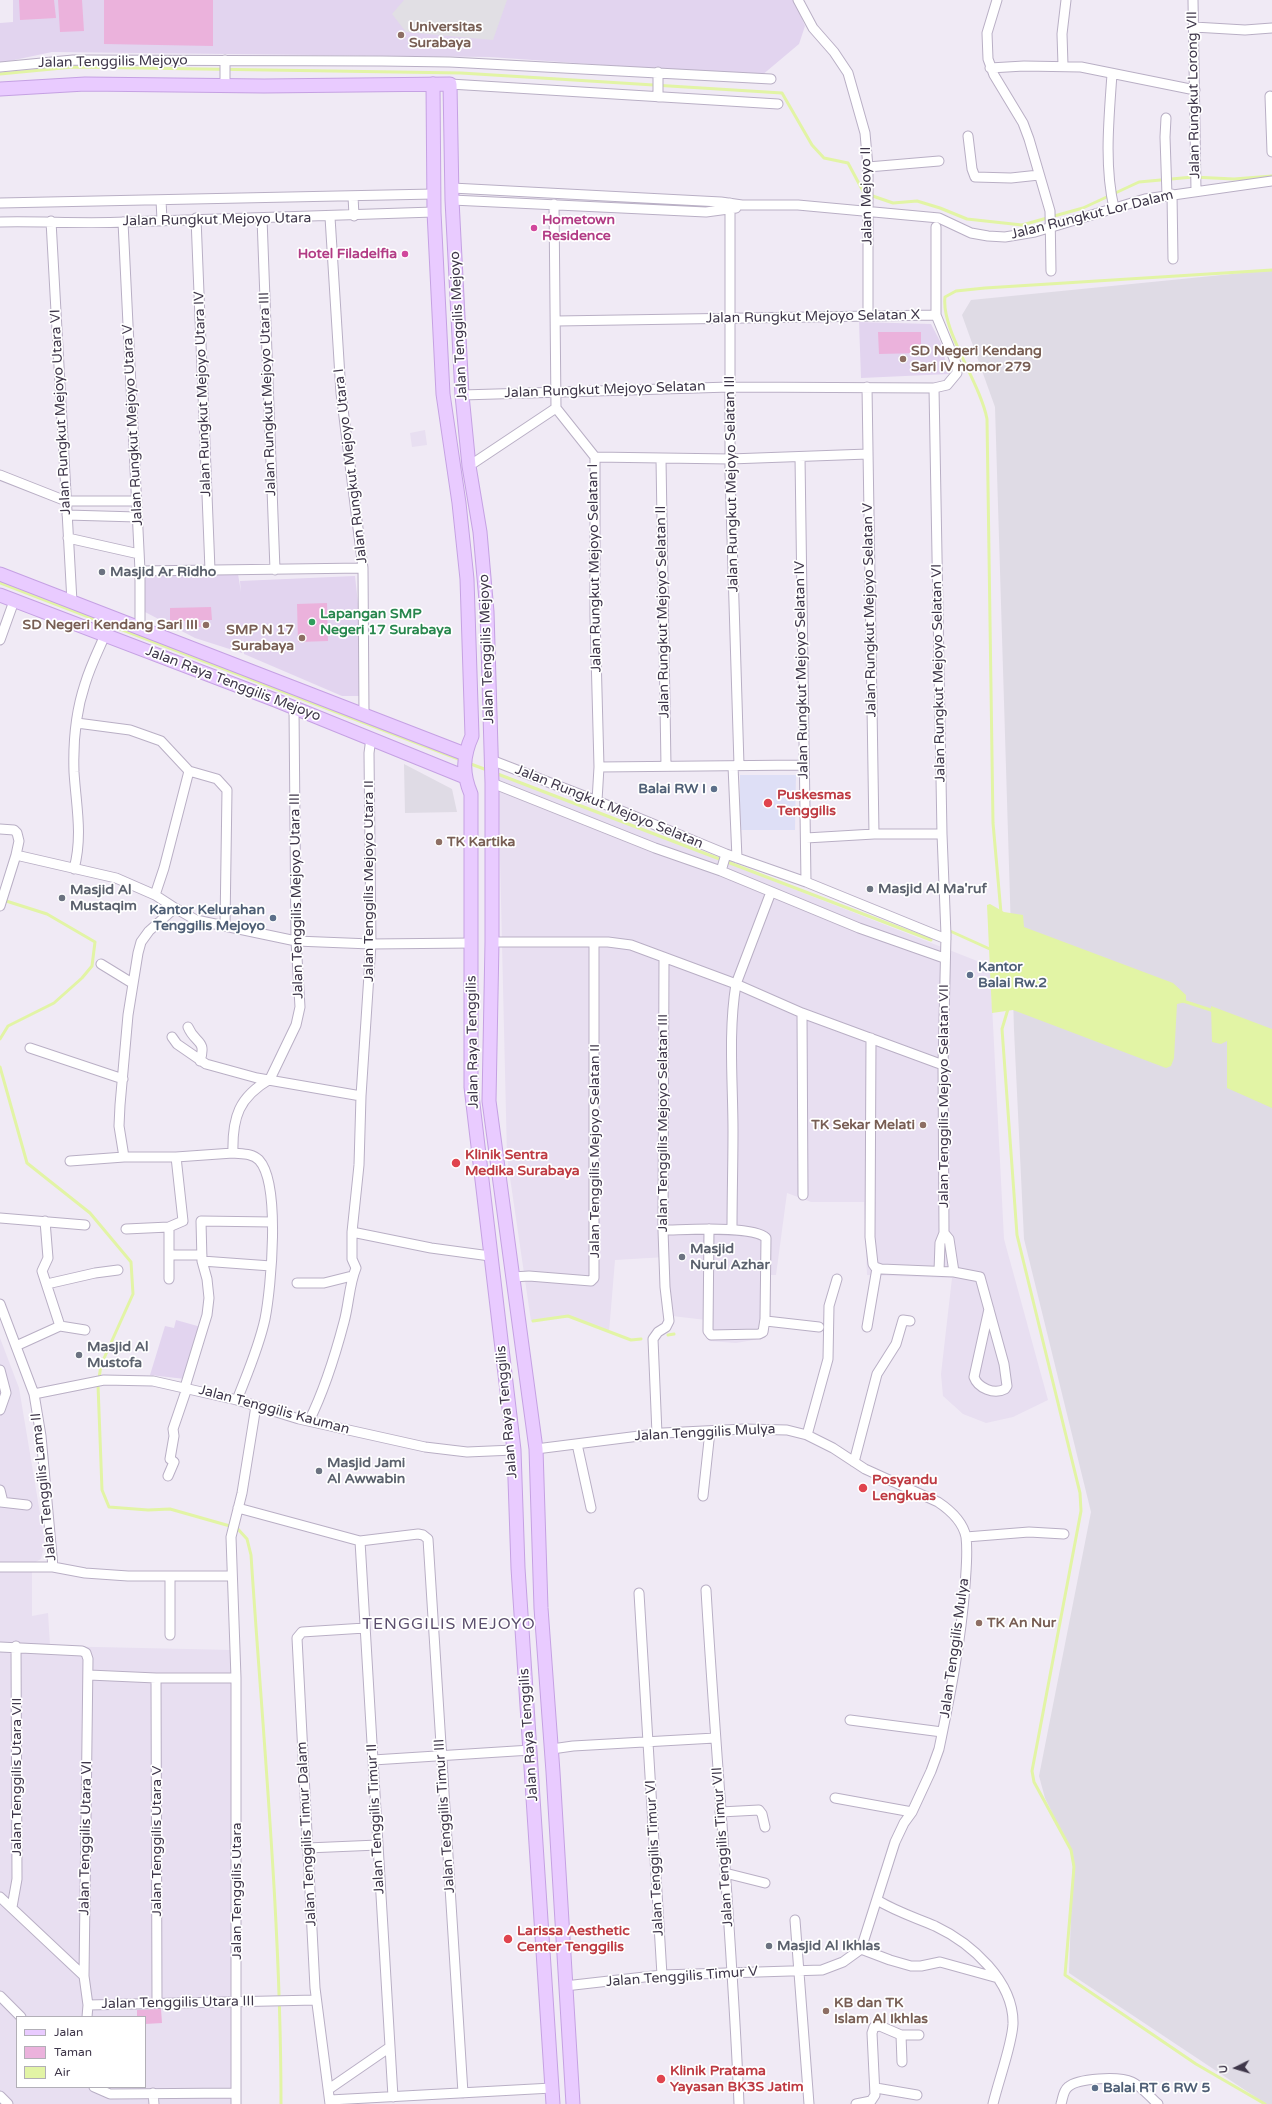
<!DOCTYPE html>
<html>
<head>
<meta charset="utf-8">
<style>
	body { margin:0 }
	#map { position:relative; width:1272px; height:2104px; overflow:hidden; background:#f0eaf5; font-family:"Varela Round",sans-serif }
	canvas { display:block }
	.legend { position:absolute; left:16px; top:2016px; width:130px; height:72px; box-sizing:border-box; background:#fff; border:1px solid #b2afb7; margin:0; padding:5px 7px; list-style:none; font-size:12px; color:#3f374a }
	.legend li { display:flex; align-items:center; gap:8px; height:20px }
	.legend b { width:20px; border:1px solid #b2afb7 }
	.north { position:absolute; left:1216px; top:2048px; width:40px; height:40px; -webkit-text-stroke:3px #fff; paint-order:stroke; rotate:265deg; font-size:11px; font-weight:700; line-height:16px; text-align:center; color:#3f374a }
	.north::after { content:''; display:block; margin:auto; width:14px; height:18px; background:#3f374a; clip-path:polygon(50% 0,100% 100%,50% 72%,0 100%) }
</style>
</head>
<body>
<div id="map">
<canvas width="1272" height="2104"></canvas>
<ul class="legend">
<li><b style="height:5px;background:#e9cbff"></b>Jalan</li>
<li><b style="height:11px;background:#ebb2dc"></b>Taman</li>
<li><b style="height:11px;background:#e2f4a5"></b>Air</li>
</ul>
<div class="north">U</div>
</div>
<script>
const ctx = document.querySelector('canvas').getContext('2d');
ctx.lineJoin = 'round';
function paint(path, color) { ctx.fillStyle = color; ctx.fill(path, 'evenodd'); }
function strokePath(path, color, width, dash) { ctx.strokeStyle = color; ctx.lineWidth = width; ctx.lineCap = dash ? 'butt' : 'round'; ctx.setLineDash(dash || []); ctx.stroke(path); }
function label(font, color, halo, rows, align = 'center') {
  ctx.font = font + ' "Varela Round",sans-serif'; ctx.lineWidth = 3.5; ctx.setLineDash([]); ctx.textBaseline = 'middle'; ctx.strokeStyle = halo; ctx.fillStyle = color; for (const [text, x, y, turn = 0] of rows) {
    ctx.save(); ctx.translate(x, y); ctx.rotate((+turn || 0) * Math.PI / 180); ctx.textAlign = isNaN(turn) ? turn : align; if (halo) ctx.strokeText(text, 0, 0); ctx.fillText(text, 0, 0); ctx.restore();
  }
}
const residential = new Path2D(`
	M425,430l2,15 -15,2 -2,-14z
	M498,773l492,193 14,273 44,161 -35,17 -27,6 -23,-9 -20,-18 -2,-22 11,-96 -85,-3 -3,-73h-53l-24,-9 -11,82h-9l1,50 -3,13 -29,5 -27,-2 -3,-21 -34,-4 -6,-59 -51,3 -6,72 -38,-15 -40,4 -24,-164z
	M0,1338l19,50 26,155 -4,16 -9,5v52l16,-3 2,33 183,4 -2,454h-229l-2,-2zM17,2017h128v70h-128z`);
const industrial = new Path2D(`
	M1272,270v1834h-6l-197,-131 4,-117 -28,-58 -6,-22 52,-264 -67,-273 -10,-209 -19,-623 -33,-92 9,-15z
	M404,764l48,25 5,23 -52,1z`);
const education = new Path2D(`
	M13,0h781l11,26 -6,18 -38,32 -271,-19 -438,-5 -52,11v-40l13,-1z
	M859,322l72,2 10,19 8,31 -88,4z
	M238,574l3,18 -1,-11 115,-5 5,46 2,74h-20l-98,-42 -1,-18 -1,17 -47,-15 -50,-26 -1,-36z
	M176,1320l25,7 -16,52 -35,-4 15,-49 9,2z`);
const medical = new Path2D(`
	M740,775h56l-1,55h-55z`);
const green = new Path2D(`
	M19,0h35l2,18 -36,2z
	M58,0h24l2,31 -24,1z
	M104,0h109v46l-109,-2z
	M921,332v21l-42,1 -1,-22z
	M327,603l1,38 -30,1 -1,-38z
	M211,607l1,13h-12l1,7h-16v-6h-15v-13z
	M161,2009l1,14 -17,1v-7h-8v-7z`);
const parking = new Path2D(`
	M404,0h103l-14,40 -87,-8 -14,-18z`);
const water = new Path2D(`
	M990,904l14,8 19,3 1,12 149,56 13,12v7l-9,2 -3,54 -3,8 -5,2 -153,-58 -21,3 -5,-108z
	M1211,1006l61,23v79l-45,-20v-47l-6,3 -9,-2z`);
const stream = new Path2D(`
	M0,74l73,-7 388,6 321,20 30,52 12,13 24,5 16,30 29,10 24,-2 23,7 27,11 55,6 61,-17 56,-26 54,-5 41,2 38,-3
	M0,583l461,177
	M468,763l19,7
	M495,773l436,167
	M1001,913l-8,-90 -6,-404c-7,-37 -46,-89 -42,-122l11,-6 29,-3 287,-18
	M950,931l42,19
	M1183,1001l31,10
	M1008,1009l-6,20 15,206 63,258 1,18 -49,260 2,11 37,68 3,17 -9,108 131,89 69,40
	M0,1039l8,-13 46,-23 28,-25 10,-12 3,-24 -48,-28 -44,-14
	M0,1067l27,96 63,50 41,49 2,32 -32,71 -3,20 4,105 7,17 39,3 22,-1 67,19 10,11 4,16c12,183 30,366 30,549
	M533,1321l35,-5 63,24 10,-1
	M668,1335l6,-1`);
const street = new Path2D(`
	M798,0l15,28 21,24 14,21 17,60 3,34v148
	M997,0l-10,33 1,26 6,16 29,48 6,16 21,72 1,60
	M1193,0l3,191
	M1194,27l51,3 27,-2
	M1063,65l-1,-31 4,-34
	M0,67l73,-7 309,1 68,1 321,17
	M990,68l34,-2 57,1 114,23
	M658,72v25
	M1112,74c-3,44 -8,91 2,134
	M450,84l328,20
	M225,85v-25
	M1270,96l2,56
	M1166,118l-1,19 2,58
	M968,136l4,33 3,8 36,1 28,-3
	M868,167l71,-6
	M452,188l269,14 21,3h56l141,13 32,15 17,3 17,1 30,-5 110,-33 127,-18
	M1172,194l1,65
	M353,196l1,20
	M161,200l1,20
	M452,200l254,12 30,-4
	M0,203l434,-9
	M730,203v270l9,292
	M554,204l2,204 39,49v159l4,151 -2,34
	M330,217l11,176 22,175 1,147
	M196,218l14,352
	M262,218l13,352
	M51,221l21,381
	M0,222c41,-1 83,2 125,0 103,-3 206,-6 309,-10
	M123,222l17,349v57
	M936,227v88
	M867,387l7,447
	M934,388l8,446 4,101 -3,130 1,168 -4,10 -1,28
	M462,395l268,-8 204,1 13,-3 10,-12v-7l-21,-51 -379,6
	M595,457l135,2 138,-5
	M800,457l6,425
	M661,459l5,307
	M469,466l87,-58
	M0,475l66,26h71
	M67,515l70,2
	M68,538l71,16
	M140,571l223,-3
	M0,640l14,-39
	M77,723l53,7 31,11 28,30
	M491,760l106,41 129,53 80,28 140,57
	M733,766l4,92
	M599,767l204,-2
	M189,771l28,8 10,11 -2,136
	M492,783l163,65 66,23 138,57 85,30
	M0,829l14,1 3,3 2,8 -3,14
	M806,838l68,-4h68
	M74,869c9,-34 2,-64 0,-97 -1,-29 2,-61 11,-88 5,-17 13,-33 20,-49
	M721,871l5,-17
	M155,895l9,-27 25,-97
	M0,906l16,-51 100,23 39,17 20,13 21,12 100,21 75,3 101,-1
	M492,942h116l23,3 105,39 66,29 141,52
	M101,964l31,19
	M802,1013l1,182
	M188,1027c7,17 19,12 12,34
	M172,1037l5,7 29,20 51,14 104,18 -2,69 -7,67v27l4,9c-7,17 -7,36 -12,54 -9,34 -19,67 -35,99
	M871,1038l-1,199 3,27 2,3 6,2 73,3 26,5 24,87 3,22 -2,3c-11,6 -27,-1 -31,-12l15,-68
	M30,1048l93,31
	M270,1079l26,-54 4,-18 -4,-66 -2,-233
	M361,1096l10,-152 -2,-191 2,-15
	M124,1157l-5,-31 1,-21 8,-90 10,-62 3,-11 8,-11 26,-23
	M70,1161l54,-4h52l57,-4
	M0,1218l85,7
	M126,1229l43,-2
	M709,1229l-1,102 3,4 48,-1 4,-2 2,-13
	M732,1229c0,-32 1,-65 1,-98 0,-48 -5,-98 3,-147l35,-92
	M663,1230c21,0 90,-5 103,8l-1,81 1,2 53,6
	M352,1232l79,16 59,8
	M944,1233l5,6 5,33
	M169,1255h33
	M202,1261l69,5
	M513,1277l16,-1 62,5 3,-3v-336
	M169,1279v-52l14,-6 -7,-64
	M297,1283h27l28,-7
	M47,1284l48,-11 23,-3
	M0,1304l34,90 7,42 12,131
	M60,1326l25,4
	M867,1327l10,-59
	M16,1346l44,-20 -18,-55 6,-13 -3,-37
	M0,1370l6,23 -6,17
	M185,1387l22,-72 2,-17 -2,-19 -5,-18 -1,-40 71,1
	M34,1394l70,-14 49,1 84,19 62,19 126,28 42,5 47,-2
	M237,1400c10,-26 22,-53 28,-81 6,-31 16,-135 -6,-159 -7,-7 -17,-6 -26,-7 -1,-36 6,-56 37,-74
	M657,1434l-4,-95 5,-7 8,-5 3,-6 -4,-34 -2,-57 1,-272
	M807,1435l21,-76 1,-53 8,-27
	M577,1444l14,64
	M536,1449l127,-16 81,-4 43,1 20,5 26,13 32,21 73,33c12,8 25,20 28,35 2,16 0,33 -1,49 -4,55 -15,110 -26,163l-8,22 -19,41 -8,11 -9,19 -34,107 -18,13 -21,8 -160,5 -97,11
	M854,1462l23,-88 19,-30 7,-24 7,1
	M168,1476l6,-14 -4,-3 4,-23 -1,-7 14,-41
	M0,1490l3,12
	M703,1496l7,-65
	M0,1502l27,3
	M238,1508l122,33 58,-7 5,1 5,4 35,554
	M966,1537l63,-5 35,2
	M360,1541l33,556
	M0,1567h53l32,6 43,3h104
	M706,1590c10,171 26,342 33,514
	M639,1593l23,382
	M170,1635v-58
	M0,1647l82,4 4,2 2,6 -4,317 4,29 -1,12
	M89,1675l67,3h80
	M156,1678l1,325
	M850,1720l92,12
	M552,1749l21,-3 142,-8
	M373,1760l158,-10
	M835,1798l77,14
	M720,1812l39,-2 3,4 3,13
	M307,1848l71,-3
	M725,1873l40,10
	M0,1897l84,79
	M877,1900c20,12 37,17 58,26 36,17 79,55 78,98 -1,21 -15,58 -20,80
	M12,1907l5,-28 -1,-233
	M795,1920l14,184
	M861,1949l29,11 21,6h10l19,-4 58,16
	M0,1996l21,21
	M88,2005l228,-5
	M901,2035l1,27
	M94,2087l16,7 126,-1
	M876,2088l41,7
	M329,2089l61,-42
	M153,2093l1,11
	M0,2096l8,8
	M330,2100l222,-12
	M236,2104v-426l-5,-141 11,-44 14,-87
	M330,2104l-15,-116 -18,-350 5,-6 63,-4
	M856,2104l15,-3 4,-6 -3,-62 2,-6 6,-1 21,9h18
	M1061,2104c2,-6 2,-13 7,-17 10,-9 51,-11 64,-5 9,4 18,15 26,22`);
const secondary = new Path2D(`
	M433,84l1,128 9,182 16,109 8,76 5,157c-9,20 -10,37 -1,58v293l43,363 4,118 35,536
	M0,89l85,-5 179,2 186,-2 2,116 10,195 7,71 11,66 7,80 5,171v159l-3,159 47,348 5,159 12,164 20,332
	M0,574l465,180
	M0,595l275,105 190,77`);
const markers = [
	[401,35,4,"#8d6e63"],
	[534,228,4,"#d1479c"],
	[405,254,4,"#d1479c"],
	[903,359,4,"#8d6e63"],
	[102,572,4,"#6b7280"],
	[312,622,4,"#2e9e5b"],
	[206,625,4,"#8d6e63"],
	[302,638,4,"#8d6e63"],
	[714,789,4,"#5c6f8a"],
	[768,803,5,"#e0444e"],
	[439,842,4,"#8d6e63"],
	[870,889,4,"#6b7280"],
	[62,898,4,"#6b7280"],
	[273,918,4,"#5c6f8a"],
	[970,975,4,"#5c6f8a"],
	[923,1125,4,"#8d6e63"],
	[456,1163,5,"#e0444e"],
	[682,1257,4,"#6b7280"],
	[79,1355,4,"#6b7280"],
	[319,1471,4,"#6b7280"],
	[863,1488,5,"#e0444e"],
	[979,1623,4,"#8d6e63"],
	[508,1939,5,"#e0444e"],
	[769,1946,4,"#6b7280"],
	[826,2011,4,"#8d6e63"],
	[661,2079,5,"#e0444e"],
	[1095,2088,4,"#5c6f8a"]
];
const educationNames = [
	["Universitas",409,27],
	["Surabaya",409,43],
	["SD Negeri Kendang",911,351],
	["Sari IV nomor 279",911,367],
	["SD Negeri Kendang Sari III",198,625,"right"],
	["SMP N 17",294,630,"right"],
	["Surabaya",294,646,"right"],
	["TK Kartika",447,842],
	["TK Sekar Melati",915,1125,"right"],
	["TK An Nur",987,1623],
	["KB dan TK",834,2003],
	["Islam Al Ikhlas",834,2019]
];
const streetNames = [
	["Jalan Tenggilis Mejoyo",113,62,-1],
	["Jalan Rungkut Lorong VII",1194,95,-91],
	["Jalan Mejoyo II",867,196,-91],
	["Jalan Rungkut Lor Dalam",1092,215,-14],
	["Jalan Rungkut Mejoyo Utara",217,220,-1],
	["Jalan Rungkut Mejoyo Selatan X",813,317,-1],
	["Jalan Tenggilis Mejoyo",459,326,-93],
	["Jalan Rungkut Mejoyo Selatan",605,390,-2],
	["Jalan Rungkut Mejoyo Utara IV",203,394,-92],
	["Jalan Rungkut Mejoyo Utara III",268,394,-92],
	["Jalan Rungkut Mejoyo Utara VI",61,412,-93],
	["Jalan Rungkut Mejoyo Utara V",133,425,-93],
	["Jalan Rungkut Mejoyo Utara I",351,466,-97],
	["Jalan Rungkut Mejoyo Selatan III",732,484,-91],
	["Jalan Rungkut Mejoyo Selatan I",595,568,-91],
	["Jalan Rungkut Mejoyo Selatan V",870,610,-91],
	["Jalan Rungkut Mejoyo Selatan II",663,612,-91],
	["Jalan Tenggilis Mejoyo",487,649,-92],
	["Jalan Rungkut Mejoyo Selatan IV",802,670,-91],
	["Jalan Rungkut Mejoyo Selatan VI",939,673,-91],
	["Jalan Raya Tenggilis Mejoyo",233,684,21],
	["Jalan Rungkut Mejoyo Selatan",609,807,22],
	["Jalan Tenggilis Mejoyo Utara II",369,881,-90],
	["Jalan Tenggilis Mejoyo Utara III",297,896,-91],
	["Jalan Raya Tenggilis",473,1042,-91],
	["Jalan Tenggilis Mejoyo Selatan VII",944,1096,-90],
	["Jalan Tenggilis Mejoyo Selatan III",663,1123,-90],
	["Jalan Tenggilis Mejoyo Selatan II",595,1151,-90],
	["Jalan Tenggilis Kauman",274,1410,15],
	["Jalan Raya Tenggilis",507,1412,-95],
	["Jalan Tenggilis Mulya",705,1433,-3],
	["Jalan Tenggilis Lama II",44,1487,-96],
	["Jalan Tenggilis Mulya",955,1648,-82],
	["Jalan Raya Tenggilis",529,1735,-94],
	["Jalan Tenggilis Utara VII",17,1777,-90],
	["Jalan Tenggilis Timur III",445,1816,-94],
	["Jalan Tenggilis Timur II",376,1819,-93],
	["Jalan Tenggilis Timur Dalam",307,1834,-93],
	["Jalan Tenggilis Utara VI",86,1838,-89],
	["Jalan Tenggilis Utara V",157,1841,-90],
	["Jalan Tenggilis Timur VII",723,1847,-94],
	["Jalan Tenggilis Timur VI",655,1858,-93],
	["Jalan Tenggilis Utara",237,1891,-90],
	["Jalan Tenggilis Timur V",682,1977,-4],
	["Jalan Tenggilis Utara III",178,2003,-1]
];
const hotelNames = [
	["Hometown",542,220],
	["Residence",542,236],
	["Hotel Filadelfia",397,254,"right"]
];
const worshipNames = [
	["Masjid Ar Ridho",110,572],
	["Masjid Al Ma'ruf",878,889],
	["Masjid Al",70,890],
	["Mustaqim",70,906],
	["Masjid",690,1249],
	["Nurul Azhar",690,1265],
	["Masjid Al",87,1347],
	["Mustofa",87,1363],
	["Masjid Jami",327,1463],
	["Al Awwabin",327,1479],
	["Masjid Al Ikhlas",777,1946]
];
const leisureNames = [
	["Lapangan SMP",320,614],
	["Negeri 17 Surabaya",320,630]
];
const serviceNames = [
	["Balai RW I",706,789],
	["Kantor Kelurahan",265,910],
	["Tenggilis Mejoyo",265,926],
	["Kantor",978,967,"left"],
	["Balai Rw.2",978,983,"left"],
	["Balai RT 6 RW 5",1103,2088,"left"]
];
const healthNames = [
	["Puskesmas",777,795],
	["Tenggilis",777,811],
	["Klinik Sentra",465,1155],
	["Medika Surabaya",465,1171],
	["Posyandu",872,1480],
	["Lengkuas",872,1496],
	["Larissa Aesthetic",517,1931],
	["Center Tenggilis",517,1947],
	["Klinik Pratama",670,2071],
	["Yayasan BK3S Jatim",670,2087]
];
const quarterNames = [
	["TENGGILIS MEJOYO",449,1625]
];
paint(residential, '#e8dff1');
paint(industrial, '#dfdbe5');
paint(education, '#e2d4ef');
paint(medical, '#dedff6');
paint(green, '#ebb2dc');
paint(parking, '#e1dfe4');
paint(water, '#e2f4a5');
strokePath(stream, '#e2f4a5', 3);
strokePath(street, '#b9afc5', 11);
strokePath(secondary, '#c5a1e3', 15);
strokePath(street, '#fff', 9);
strokePath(secondary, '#e9cbff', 13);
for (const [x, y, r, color] of markers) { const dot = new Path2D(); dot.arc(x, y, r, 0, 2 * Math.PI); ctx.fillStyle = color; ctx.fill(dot); strokePath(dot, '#fff', 1.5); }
label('bold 14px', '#785e54', '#fff', educationNames, 'left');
label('14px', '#3f374a', '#fff', streetNames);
label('bold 14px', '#b23c85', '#fff', hotelNames, 'left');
label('bold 14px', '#5b616d', '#fff', worshipNames, 'left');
label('bold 14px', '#27864d', '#fff', leisureNames, 'left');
label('bold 14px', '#4e5e75', '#fff', serviceNames, 'right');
label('bold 14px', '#be3a42', '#fff', healthNames, 'left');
ctx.letterSpacing = '1px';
label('16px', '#5b4e6d', '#fff', quarterNames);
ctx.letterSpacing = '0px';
</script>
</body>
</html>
